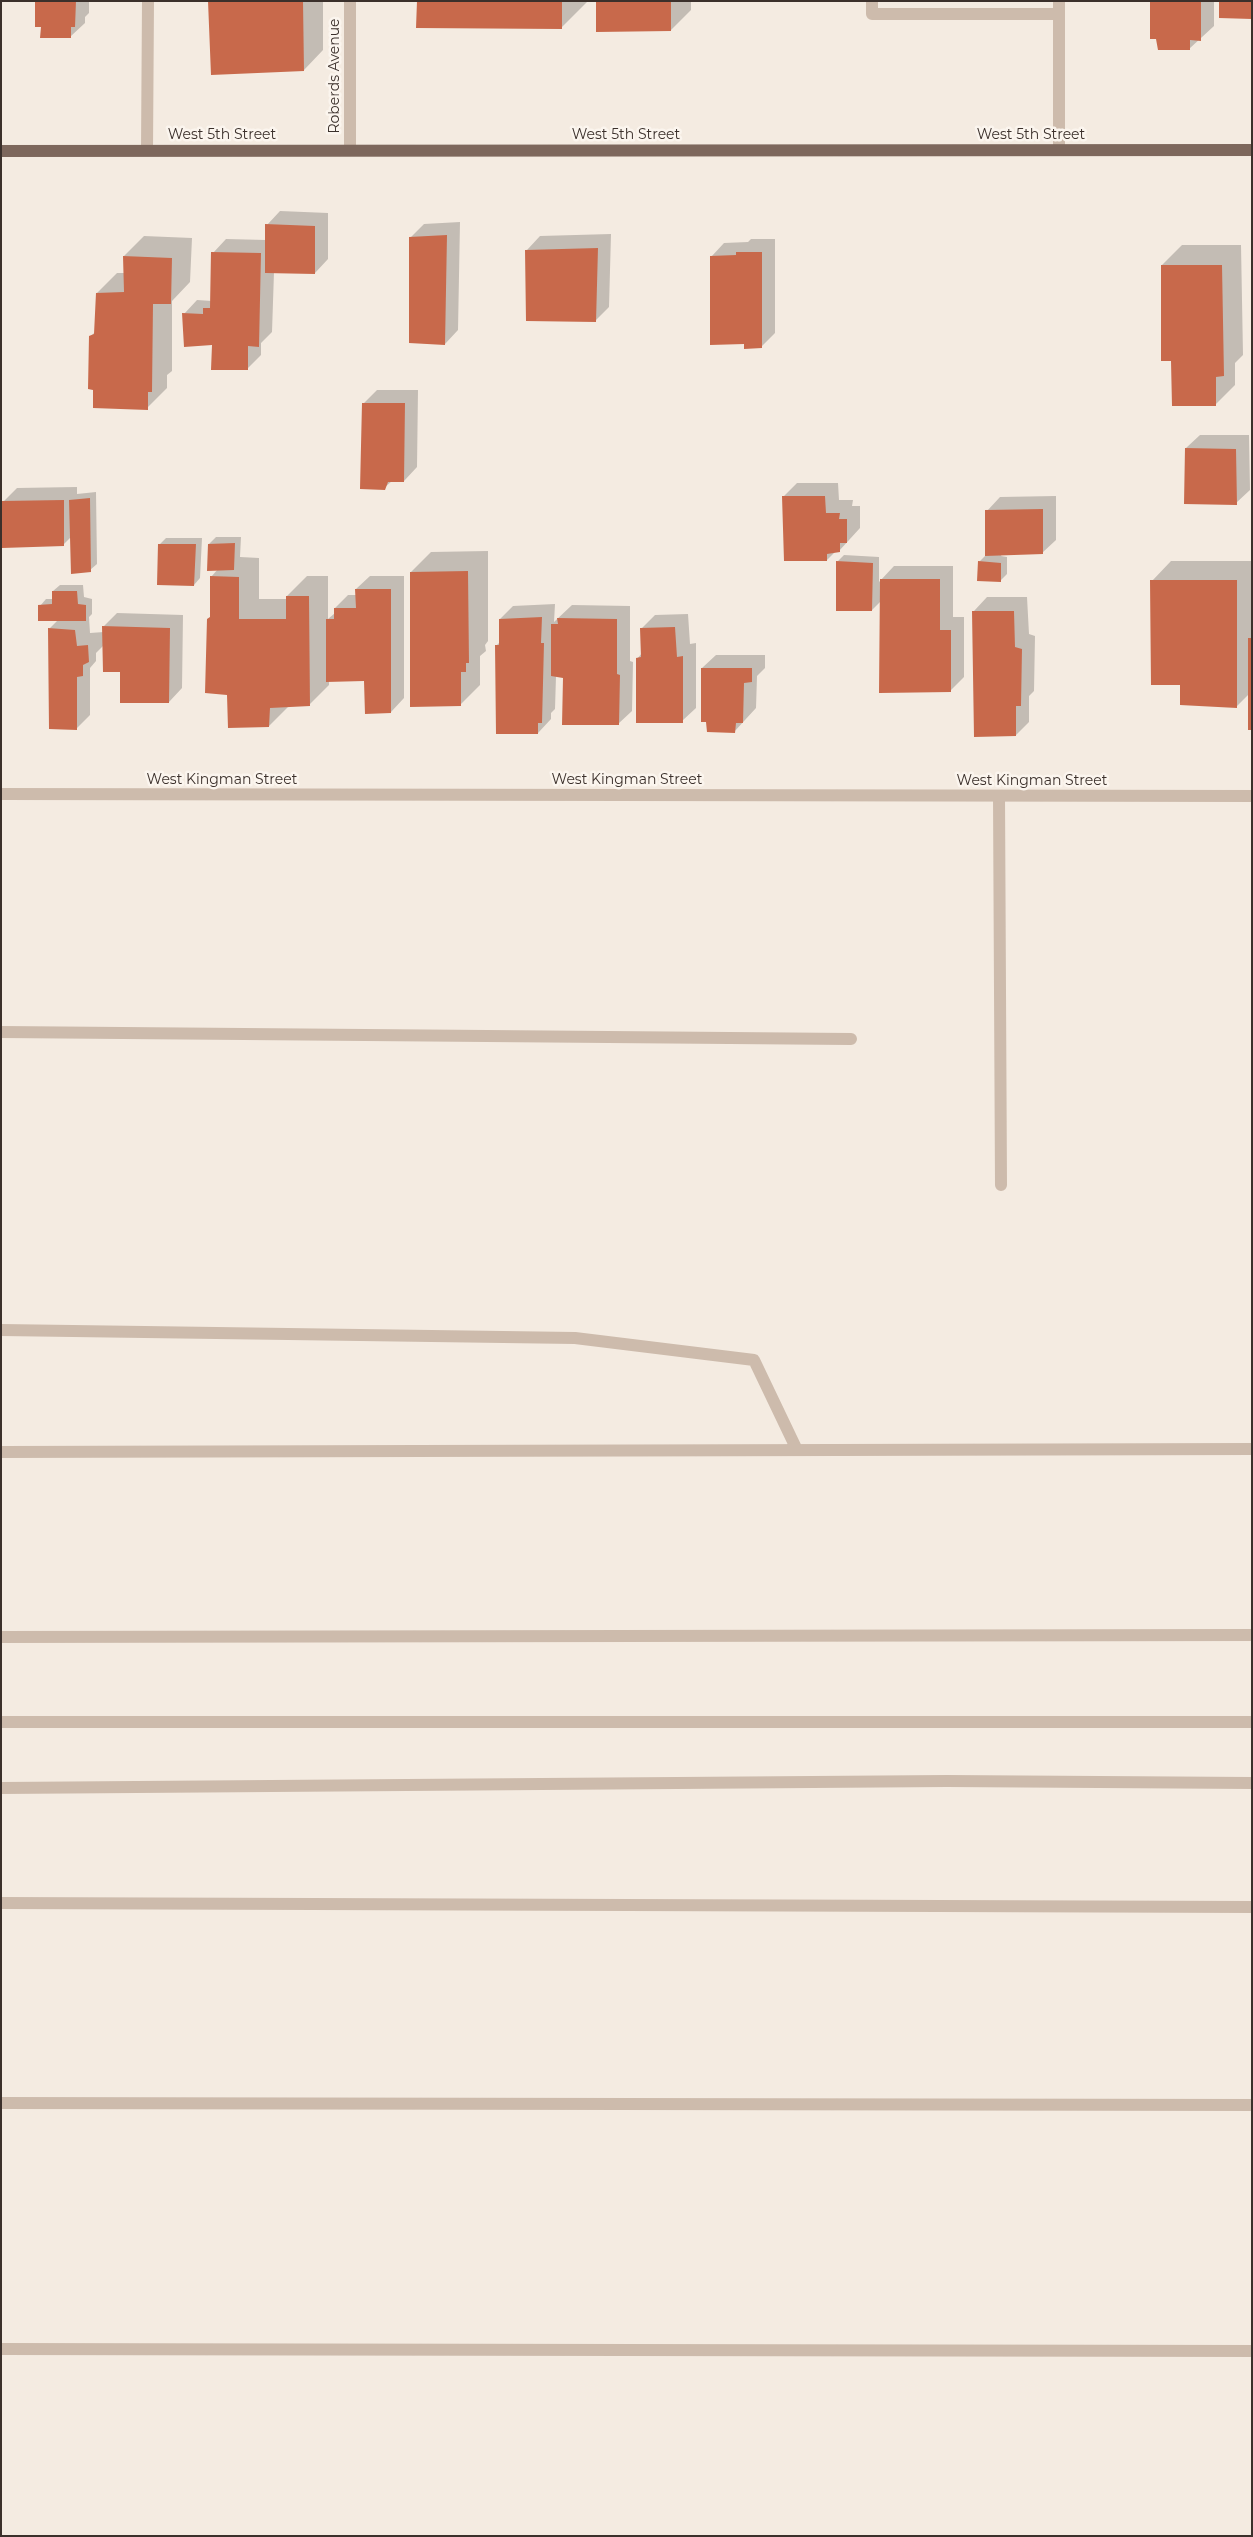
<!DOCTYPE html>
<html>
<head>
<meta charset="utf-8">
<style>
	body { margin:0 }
	#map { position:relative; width:1253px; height:2537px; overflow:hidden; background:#f4ebe1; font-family:Montserrat,sans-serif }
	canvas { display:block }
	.frame { position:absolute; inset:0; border:2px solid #3b302b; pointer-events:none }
</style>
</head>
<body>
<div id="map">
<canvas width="1253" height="2537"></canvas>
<div class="frame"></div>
</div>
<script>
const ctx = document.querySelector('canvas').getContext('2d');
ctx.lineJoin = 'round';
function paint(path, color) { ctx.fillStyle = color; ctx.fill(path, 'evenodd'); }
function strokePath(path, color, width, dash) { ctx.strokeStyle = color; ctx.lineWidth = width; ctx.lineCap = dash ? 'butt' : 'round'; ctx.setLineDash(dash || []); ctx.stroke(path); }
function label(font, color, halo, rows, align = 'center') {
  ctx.font = font + ' Montserrat,sans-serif'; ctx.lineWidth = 5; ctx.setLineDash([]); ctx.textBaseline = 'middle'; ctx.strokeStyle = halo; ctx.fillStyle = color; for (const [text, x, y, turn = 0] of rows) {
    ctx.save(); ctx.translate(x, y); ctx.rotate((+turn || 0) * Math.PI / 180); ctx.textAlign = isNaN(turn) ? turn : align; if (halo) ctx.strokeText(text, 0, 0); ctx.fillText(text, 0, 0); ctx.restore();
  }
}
const shadow = new Path2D(`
	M36,1h53v12l-4,4v6l-14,13z
	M209,1h114v49l-19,20z
	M418,1h169v1l-25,25z
	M597,1h94v9l-20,20z
	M1151,1h63v25l-25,23z
	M280,211l48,2v46l-13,14 -41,-1 -2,60 -11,11v12l-14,14 -34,-25 -29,-30 13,-14 15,1 1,-48 13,-14 40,1 1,-15z
	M460,222l-2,108 -13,14 -34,-107 13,-13z
	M611,234l-2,73 -14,14 -68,-71 13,-14z
	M144,236l48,2 -2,44 -18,19v70l-5,4v13l-20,20 -57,-71 6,-6 1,-38 20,-20h8l-1,-17z
	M751,239h24v94l-14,14 -16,-4 -34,-86 13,-14 24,-1z
	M1182,245h59l2,110 -8,8v22l-20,20 -42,-45 -11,-95z
	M377,390h41l-1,77 -13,14h-12l-8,7 -21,-84z
	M1200,435h49l1,55 -14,13 -50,-55z
	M797,483h41l1,17h14l-1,6h8v22l-21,23 -4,1 -8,8 -43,-64z
	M77,487v7l19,-2 1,72 -7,6 -19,-33 -8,8 -60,-43 14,-14z
	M1056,496v44l-14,13 -40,1 -1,2 6,1v17l-7,7 -21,-19 7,-7 1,-44 13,-14z
	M216,537h25l-1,20 19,1v41h28v-3l20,-20h21v43l7,-6v-5l13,-13h9l-1,-6 14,-13h34v122l-13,14 -25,-32h-37v5l-20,20 -20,1 -20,20 -41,-33 -17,-77v-39l7,-8 -9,-25z
	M166,538h36l-2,40 -6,7 -35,-40z
	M488,551v90l-3,4 1,6 -6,5v29l-20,20 -49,-133 20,-20z
	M844,555l35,2v25l15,-16h59v51h11v60l-14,14 -69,-90 -9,9 -35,-48z
	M1171,561h81v168l-3,-35 -12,12 -56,-22 -29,-103z
	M60,585h23l1,12 8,2v15l-3,3 1,16 14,-1 -1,-5 14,-14 66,2 -1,73 -13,14 -48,-31 -17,-26 -8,8v8l-6,7v47l-13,13 -28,-99 9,-9 -18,-14 6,-7h7v-8z
	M987,597h40l2,37 6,2 -1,55 -5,5v26l-13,13 -42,-124z
	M555,604l-1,18 18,-17 58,1v55l3,1 -1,49 -14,13 -54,-48h-8l-1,33 -4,4v6l-13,14 -42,-87 4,-4v-23l13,-13z
	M688,614l2,30 6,-1v65l-14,13 -45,-62 5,-6 -1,-24 14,-14z
	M716,655h49v13l-8,8 -1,32 -22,24 -32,-64z`);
const building = new Path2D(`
	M35,1h41l-1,26h-4v11h-31l1,-11h-6z
	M208,1h95l1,70 -93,4z
	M417,1h145v28l-146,-1z
	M596,1h75v30l-75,1z
	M1150,1h51v40l-11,-1v10h-32l-2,-11h-6z
	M1219,1h33v18l-33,-1z
	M265,224l50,2v48l-50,-1z
	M447,235l-2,110 -36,-2v-106z
	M598,248l-2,74 -70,-1 -1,-71z
	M211,252l50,1 -2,94 -11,-1v24h-37l1,-25 -28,2 -2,-34 21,1v-6h7z
	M736,252h26v96l-18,1v-5l-34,1v-89l26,-1z
	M123,256l49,2 -1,46h-18l-1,88h-4v18l-55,-2v-18l-5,-1 1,-53 5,-2 2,-41 28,-1z
	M1161,265h61l2,111 -8,1v29h-44l-1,-45h-10z
	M362,403h43l-1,79h-16l-3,8 -25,-1z
	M1185,448l51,1 1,56 -53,-1z
	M782,496h43l1,17h14l-1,6h8v24h-7v9l-13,2v7h-43z
	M90,498l1,74 -20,2 -2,-74z
	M64,500v46l-62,2v-47z
	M1043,509v45l-58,2v-46z
	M235,543l-1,27 -27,1 1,-27z
	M158,544h38l-2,42 -37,-1z
	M836,561l37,2 -1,48h-36z
	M978,561l23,2v19l-24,-1z
	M468,571l1,92h-3v9h-5v34l-51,1v-135z
	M210,576l29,1v42h47v-23h23l1,110 -40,2 -1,19 -41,1 -1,-33 -22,-2 2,-74 3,-2z
	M880,579h60v51h11v62l-72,1z
	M1150,580h87v128l-57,-3v-20h-29z
	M355,589h36v124l-26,1 -1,-33 -38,1v-63h8v-11h22z
	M52,591h25l1,13 8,1v16h-48v-16l14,-1z
	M972,611h42l1,36 7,2 -1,57h-5v30l-42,1z
	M542,617l-1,26h3l-2,80h-4v11h-42l-1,-89h4v-26z
	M557,618l60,1v55l3,1 -1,50h-57l1,-47 -12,-2v-52h7z
	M102,626l68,2 -1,75h-49v-31h-17z
	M675,627l2,30 6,-1v67h-47v-65l5,-1 -1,-29z
	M48,628l27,2 2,16 11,-1 1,17 -6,3v11l-6,1v53l-28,-1z
	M1248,638h4v92h-4z
	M701,668h51v14l-8,1 -1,40h-7l-1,10 -28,-1 -1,-10h-5z`);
const service = new Path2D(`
	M872,1v13h187
	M147,150l1,-149
	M1059,150v-149
	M999,796l2,389
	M1,1032l850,7
	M1,1330l574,8 179,22 43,90
	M1,1452l1251,-3
	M1,1637l1251,-2
	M1,1722h1251
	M1,1788l946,-7 305,2
	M1,1903l1251,4
	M1,2103l1251,2
	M1,2349l1251,2`);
const minor = new Path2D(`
	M350,1v149
	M1,794l1251,2`);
const primary = new Path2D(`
	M1,151l1251,-1`);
const streetNames = [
	["Roberds Avenue",335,76,-90],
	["West 5th Street",222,135],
	["West 5th Street",626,135],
	["West 5th Street",1031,135],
	["West Kingman Street",222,780],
	["West Kingman Street",627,780],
	["West Kingman Street",1032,781]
];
paint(shadow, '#0003');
paint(building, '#c8694b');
strokePath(service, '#cdbbac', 12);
strokePath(minor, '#cdbbac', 12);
strokePath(primary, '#7d675c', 12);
label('14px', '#3b302b', '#fbf5ee', streetNames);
</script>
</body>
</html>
